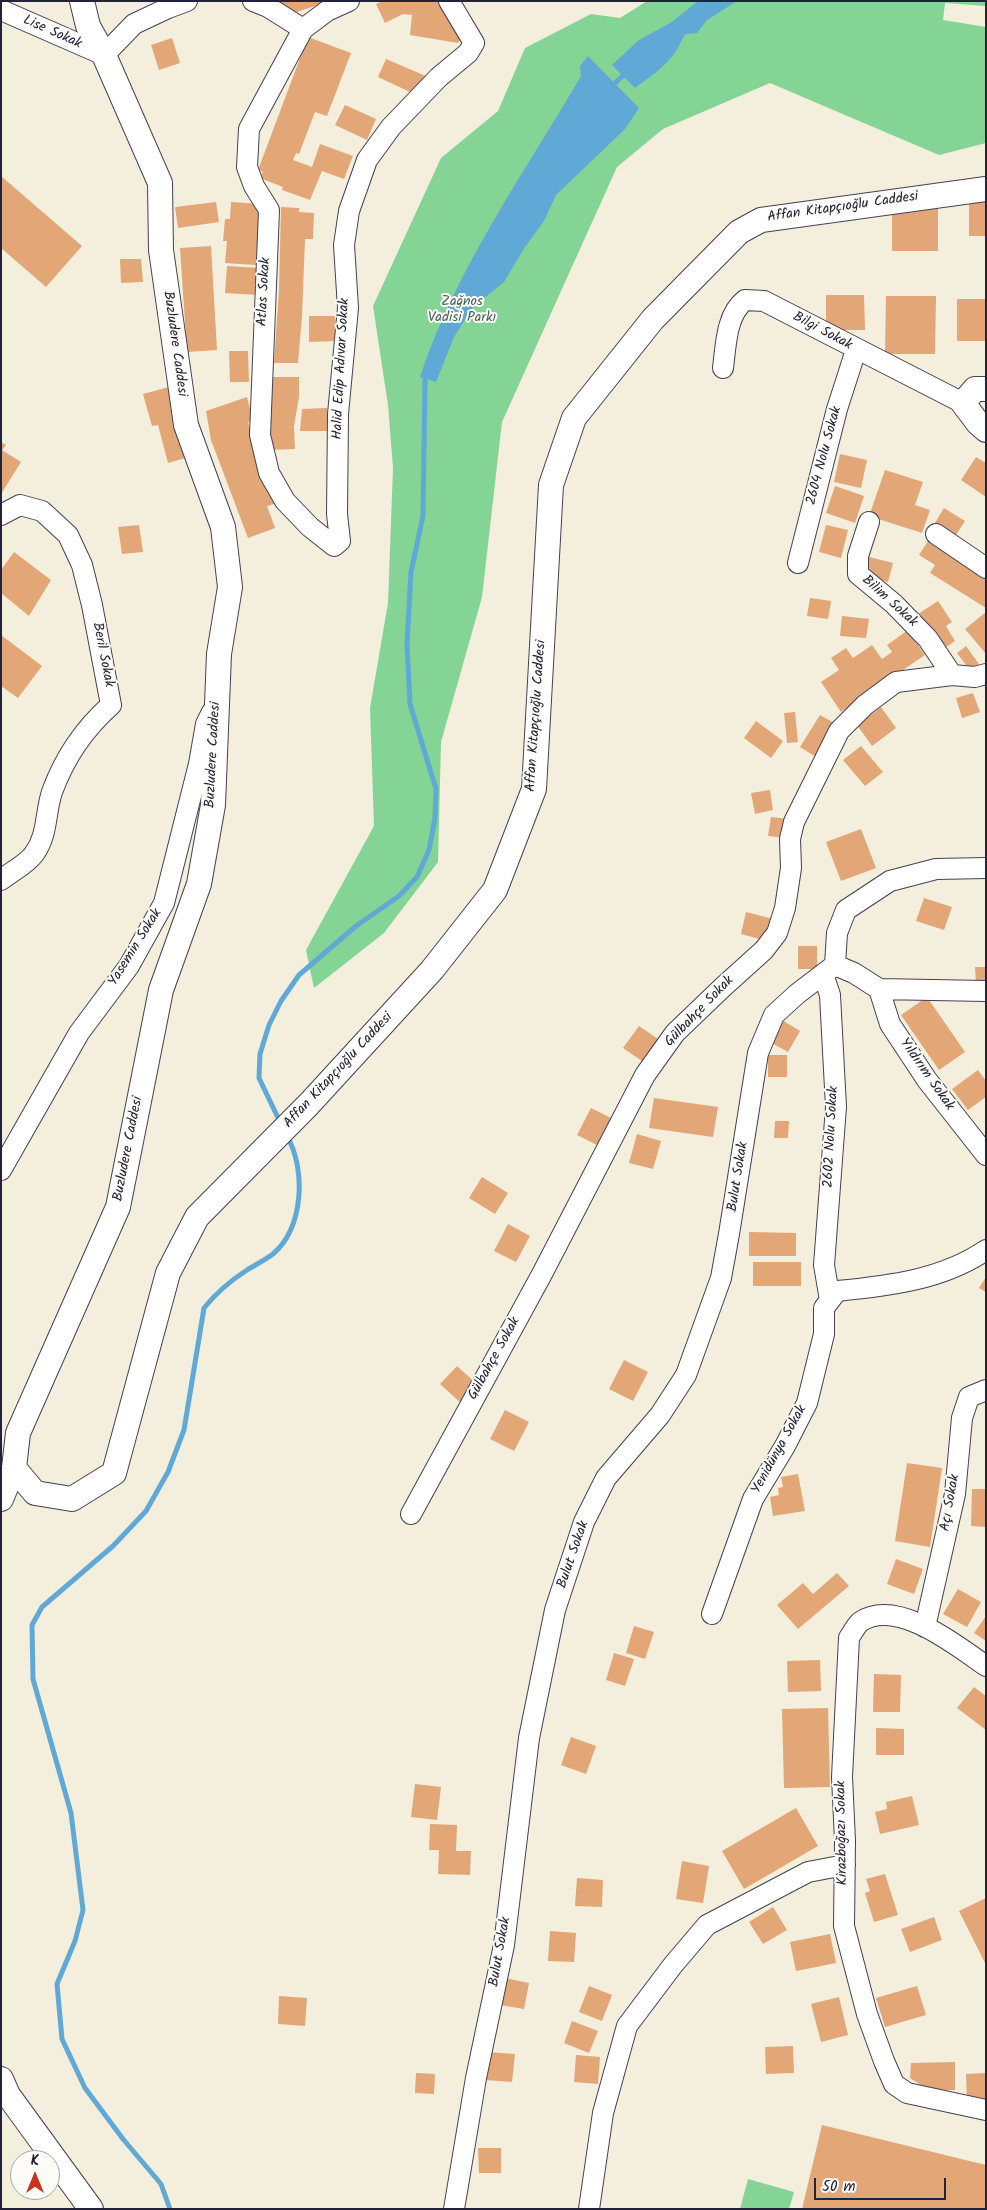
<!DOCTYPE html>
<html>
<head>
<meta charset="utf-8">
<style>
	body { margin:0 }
	#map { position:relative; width:987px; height:2210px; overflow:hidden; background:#f4efdc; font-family:Kalam,sans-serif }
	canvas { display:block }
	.frame { position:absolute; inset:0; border:2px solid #22223b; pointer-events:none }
	.north { position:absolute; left:10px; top:2150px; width:50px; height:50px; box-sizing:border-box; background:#fdfcf7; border:1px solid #a5a5ac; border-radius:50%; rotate:0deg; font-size:14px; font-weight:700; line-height:20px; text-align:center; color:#22223b }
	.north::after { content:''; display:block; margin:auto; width:18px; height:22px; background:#c8321e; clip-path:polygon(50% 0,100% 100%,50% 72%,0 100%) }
	.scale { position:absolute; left:814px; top:2178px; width:132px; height:22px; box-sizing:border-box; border:2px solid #22223b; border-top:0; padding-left:6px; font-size:15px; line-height:18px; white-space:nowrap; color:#22223b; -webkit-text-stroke:4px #fdfcf7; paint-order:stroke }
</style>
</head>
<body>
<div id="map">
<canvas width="987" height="2210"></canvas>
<div class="frame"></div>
<div class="north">K</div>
<div class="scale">50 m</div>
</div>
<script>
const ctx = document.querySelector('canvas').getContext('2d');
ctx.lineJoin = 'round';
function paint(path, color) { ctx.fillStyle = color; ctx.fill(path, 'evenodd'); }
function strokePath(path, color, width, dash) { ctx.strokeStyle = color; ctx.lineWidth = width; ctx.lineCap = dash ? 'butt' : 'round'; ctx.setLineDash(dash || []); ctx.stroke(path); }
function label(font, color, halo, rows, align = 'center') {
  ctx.font = font + ' Kalam,sans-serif'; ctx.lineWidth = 4; ctx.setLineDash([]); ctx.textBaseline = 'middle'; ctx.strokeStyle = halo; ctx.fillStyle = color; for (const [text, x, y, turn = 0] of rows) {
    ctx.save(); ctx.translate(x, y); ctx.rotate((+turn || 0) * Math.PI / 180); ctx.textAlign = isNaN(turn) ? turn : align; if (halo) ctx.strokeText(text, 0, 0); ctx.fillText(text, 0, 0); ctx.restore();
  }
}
const green = new Path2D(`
	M647,1h339v5l-41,-3 -2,17 43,7v116l-47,12 -169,-72 -107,46 -46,38 -115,255 -20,175 -41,145 -3,120 -54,71 -70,55 -8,-38 68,-124 -4,-118 18,-105 5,-135 -5,-63 -15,-99 68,-148 57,-47 27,-63 66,-34 29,4z
	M748,2179l46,13 -5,17h-49z`);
const water = new Path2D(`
	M698,1h39l-30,19 -10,13 -11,1c-6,7 -7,14 -12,20 -10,14 -26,24 -39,34l-23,-23 27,-25 33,-18z
	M588,56l51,52 -14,21 -69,66 -12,26 -19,26 -21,35 -31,25 -19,30 -18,45 -16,-5c36,-109 104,-203 161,-301l-1,-10z`);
const stream = new Path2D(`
	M615,83l12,-11
	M281,1124l-22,-46 1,-24 9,-29 12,-24 18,-26 57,-49 43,-30 18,-19 12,-27 6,-32 1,-29 -26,-85 -3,-60 4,-72 12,-56 2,-137
	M170,2209l-9,-25 -38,-45 -38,-51 -23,-49 -5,-55 18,-43 8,-31 -12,-97 -38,-134 -1,-54 10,-18 71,-61 33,-35 22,-39 16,-42 20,-122c12,-15 26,-27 43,-38 8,-5 18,-10 26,-16 31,-27 33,-85 14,-118`);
const building = new Path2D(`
	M279,1h48v1l-42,14z
	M383,1h55l25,33 -5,9 -48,-8 2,-20 -9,-1 -18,9 -9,-19z
	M308,37l43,16 -24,63 -12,-4 -16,42 -3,-1 -3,7 19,7 8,-23 33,12 -9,23 -22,-8 -12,29 -28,-10 1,-3 -23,-9 3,-6 -5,-2z
	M172,38l8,25 -21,7 -8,-25z
	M386,59l42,18 -18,15 -32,-15z
	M345,105l31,14 -9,21 -32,-15z
	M1,176l81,70 -36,41 -45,-39z
	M969,194h17v42h-17z
	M216,202l3,20 -41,6 -3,-21z
	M231,202l29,2 -4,61 -31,-2 2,-22h-4l2,-22h5z
	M281,207l18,1v4l15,1 -1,26h-8l-3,78 -4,46h-24l5,-73z
	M892,208h46v43h-46z
	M211,246l6,104 -30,2 -7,-104z
	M120,259h21l2,23 -22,1z
	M227,266l32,2 -1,27 -33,-2z
	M826,295h38l1,35h-39z
	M886,296h50l-1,58h-50z
	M957,299h29v42h-29z
	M309,316h26l1,25 -27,1z
	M229,351h19l1,31h-19z
	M270,377h29v20l-5,29 1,23 -26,1z
	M169,387l20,70 -21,6 -10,-38 -6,1 -9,-32z
	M247,397l6,23 -5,2 9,33 17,49 -7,2 8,22 -27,10 -37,-98 -5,-29z
	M327,408l1,23h-28l2,-22z
	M1,442l5,3 -4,5 19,12 -20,32z
	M840,454l27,6 -6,28 -27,-6z
	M976,457l10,6v34l-25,-17z
	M885,470l38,12 -8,23 15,5 -8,23 -53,-17z
	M835,486l29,10 -9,27 -29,-10z
	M944,508l21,13 -11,17 -21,-12z
	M139,525l4,27 -21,2 -4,-27z
	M826,525l22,5 -7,28 -22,-6z
	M930,538l56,35v35l-56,-35 5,-8 -16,-10z
	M14,552l37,28 -22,36 -28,-23v-23z
	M865,556l28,7 -5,19 -27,-7z
	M810,598l21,3 -3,18 -21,-3z
	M938,601l14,21 -6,4 9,15 -16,11 -24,-36z
	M986,612v42l-21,-25z
	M842,616l27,3 -3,19 -26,-2z
	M908,630l17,25 -84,57 -20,-30 18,-12 -8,-12 15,-10 7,10 19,-13 10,14 10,-7 -5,-7z
	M1,635l41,31 -24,32 -17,-12z
	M966,646l15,21 -9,6 -15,-20z
	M973,693l7,19 -18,6 -6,-20z
	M881,707l15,21 -24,18 -15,-21z
	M795,712l3,30 -11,1 -3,-30z
	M820,715l16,9 -20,33 -16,-10z
	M756,721l27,20 -12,17 -27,-20z
	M861,746l22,26 -18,14 -22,-26z
	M770,790l3,20 -18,4 -4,-21z
	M771,817l18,2 -3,19 -18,-2z
	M861,829l15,39 -35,13 -15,-39z
	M924,898l28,9 -8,23 -28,-9z
	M746,912l27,7 -6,22 -26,-7z
	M798,946h19v23h-19z
	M975,967h11v18h-10z
	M927,997l38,55 -26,18 -38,-55z
	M782,1020l18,11 -12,21 -18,-10z
	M639,1026l19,13 -16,22 -19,-13z
	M768,1055h19v22h-19z
	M978,1070l8,11v16l-18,13 -16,-21z
	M654,1098l64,9 -5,30 -64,-9z
	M591,1108l22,11 -14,27 -22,-11z
	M775,1121h14l-1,17h-14z
	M637,1134l24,7 -8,28 -24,-6z
	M482,1177l26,16 -13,21 -26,-16z
	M508,1224l22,12 -14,26 -22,-11z
	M749,1232l47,1v23h-47z
	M753,1262h48v24h-48z
	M986,1277v15l-7,-4z
	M624,1360l24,12 -15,29 -24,-12z
	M457,1366l22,20 -17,18 -22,-20z
	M505,1410l24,12 -15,29 -24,-12z
	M907,1463l35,5 -12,79 -35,-6z
	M798,1474l7,37 -32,5 -3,-19 9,-2 -1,-7 5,-1 -2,-10z
	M972,1489h14v38l-15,-1z
	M896,1559l27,10 -9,25 -27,-10z
	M837,1573l12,13 -51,43 -21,-24 26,-22 10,11z
	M958,1589l23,13 -14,25 -24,-13z
	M986,1616v25l-12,-8z
	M634,1626l20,6 -9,27 -19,-6z
	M614,1653l20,6 -9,27 -19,-6z
	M820,1660l1,31 -33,1 -1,-31z
	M874,1674l27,1 -1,37h-27z
	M974,1687l12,9v34l-29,-22z
	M828,1708l2,79 -46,1 -2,-79z
	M876,1728l28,1v26h-28z
	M571,1737l25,9 -10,28 -25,-9z
	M415,1784l26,3 -4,33 -26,-3z
	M912,1796l7,29 -39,9 -5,-22 12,-3 -1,-7z
	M796,1808l22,38 -74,43 -22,-38z
	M430,1824l27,1 -1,26h15l-1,24 -32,-1 1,-24h-10z
	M682,1861l27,5 -6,37 -27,-4z
	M885,1874l13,41 -24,7 -9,-29 5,-2 -4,-12z
	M577,1878l26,2 -1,27 -27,-1z
	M986,1898v67l-27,-54z
	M773,1907l14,23 -24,14 -14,-22z
	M934,1917l8,23 -32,12 -9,-23z
	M550,1931l26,2 -2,29 -26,-1z
	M830,1934l6,29 -40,8 -6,-29z
	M505,1978l24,5 -5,26 -24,-4z
	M589,1986l23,9 -10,26 -23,-9z
	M917,1986l9,29 -41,12 -9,-29z
	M279,1996l28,2 -2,28 -27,-2z
	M839,1997l9,38 -27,7 -10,-38z
	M572,2021l26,10 -9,22 -25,-10z
	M793,2046l1,27 -28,1 -1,-27z
	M488,2052l27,2 -3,28 -27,-2z
	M576,2055l24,2 -2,27 -24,-2z
	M955,2062v28l-25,1 -20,-13 1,-15z
	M416,2073l19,1 -1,20 -19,-1z
	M986,2073v27l-19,1 -1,-27z
	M822,2125l164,40v44h-184z
	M478,2148h23v25h-22z`);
const minor = new Path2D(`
	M253,1l15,6 35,22 24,-18 22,-10
	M1,10l103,45 30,-31 34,-16 19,-7
	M303,29l-54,100 -2,38 7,19 15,24 -9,225 9,38 16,28 25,26 24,19 6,-5 -3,-27 1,-100 10,-106 -4,-63 5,-34 18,-51 24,-33 48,-50 29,-24 6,-10 -25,-42
	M723,368c3,-23 3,-53 22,-68l19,1 199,102
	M1,515l19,-10 22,6 26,24 14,30 10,40 19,100c-26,23 -47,54 -59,87 -7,21 -4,43 -18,62 -7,10 -23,18 -33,26
	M869,522l-11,34v18l36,30 34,35 24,36
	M936,534l50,34
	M798,563l39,-154 19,-59
	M986,868l-50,1 -46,12 -44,29 -9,23 -2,32 19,8 25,16 107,2
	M823,974l7,21 6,112 -12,158 6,35
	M879,989l11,35 37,56 59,75
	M1,1170l78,-137 50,-67 35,-63 35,-139 7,-40 6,-12
	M411,1514l131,-240 103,-199 30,-42 48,-46 41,-37 13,-17 8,-25 6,-40 -1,-29 4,-17 45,-91 26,-26 31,-23 56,-7 23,2 11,-3
	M712,1614l41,-115 32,-53 22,-43 17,-69v-26l13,-17c51,-5 105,-11 149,-41
	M925,1627l30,-133 7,-76 7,-21 17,-7
	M986,1666c-29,-20 -89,-69 -126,-44 -4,4 -8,11 -11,16l-7,139 3,64 -1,85 23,88 17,47 10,23 13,9 79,17
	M454,2209l22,-131 28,-133 25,-207 26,-128 29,-88 22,-44 54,-63 26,-40 35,-97 8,-44 29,-181 16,-38 23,-21 38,-29
	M589,2209l14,-96 24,-87 46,-61 34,-40 101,-53 37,-7`);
const tertiary = new Path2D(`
	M986,389h-11l-12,14 15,20 8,7
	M14,1468l21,25 37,6 42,-26 54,-200 29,-56 112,-113 123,-134 63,-80 39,-101 17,-304 23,-67 79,-99 86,-87 22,-12 225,-31
	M1,1499l13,-31 4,-35 100,-226 43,-217 38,-106 14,-79 6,-151 11,-67 -7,-60 -37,-102 -25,-175 -1,-67 -56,-128 -16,-29 -6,-25
	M1,2079l7,16 83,114`);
const streetNames = [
	["Lise Sokak",52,33,24],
	["Affan Kitapçıoğlu Caddesi",843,208,-8],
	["Atlas Sokak",265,292,-87],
	["Bilgi Sokak",822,332,28],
	["Buzludere Caddesi",174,344,82],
	["Halid Edip Adıvar Sokak",342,369,-87],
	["2604 Nolu Sokak",825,456,-75],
	["Bilim Sokak",889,602,42],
	["Beril Sokak",102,655,79],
	["Affan Kitapçıoğlu Caddesi",537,716,-86],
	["Buzludere Caddesi",214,755,-87],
	["Yasemin Sokak",136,948,-58],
	["Gülbahçe Sokak",700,1012,-46],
	["Affan Kitapçıoğlu Caddesi",339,1071,-47],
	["Yıldırım Sokak",926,1075,55],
	["2602 Nolu Sokak",832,1137,-87],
	["Buzludere Caddesi",129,1149,-79],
	["Bulut Sokak",739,1177,-81],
	["Gülbahçe Sokak",495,1359,-61],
	["Yenidünya Sokak",780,1450,-61],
	["Açı Sokak",951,1503,-80],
	["Bulut Sokak",574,1555,-71],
	["Kirazboğazı Sokak",843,1833,-91],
	["Bulut Sokak",501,1952,-80]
];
const parkNames = [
	["Zağnos",462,303],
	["Vadisi Parkı",462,319]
];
paint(green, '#83d495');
paint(water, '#60a9d7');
strokePath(stream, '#60a9d7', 5);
paint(building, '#e2a677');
strokePath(minor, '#424153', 22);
strokePath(tertiary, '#424153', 26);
strokePath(minor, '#fff', 20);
strokePath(tertiary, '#fff', 24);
label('14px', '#22223b', '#fdfcf7', streetNames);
label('14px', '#44605a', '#fdfcf7', parkNames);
</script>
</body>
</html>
